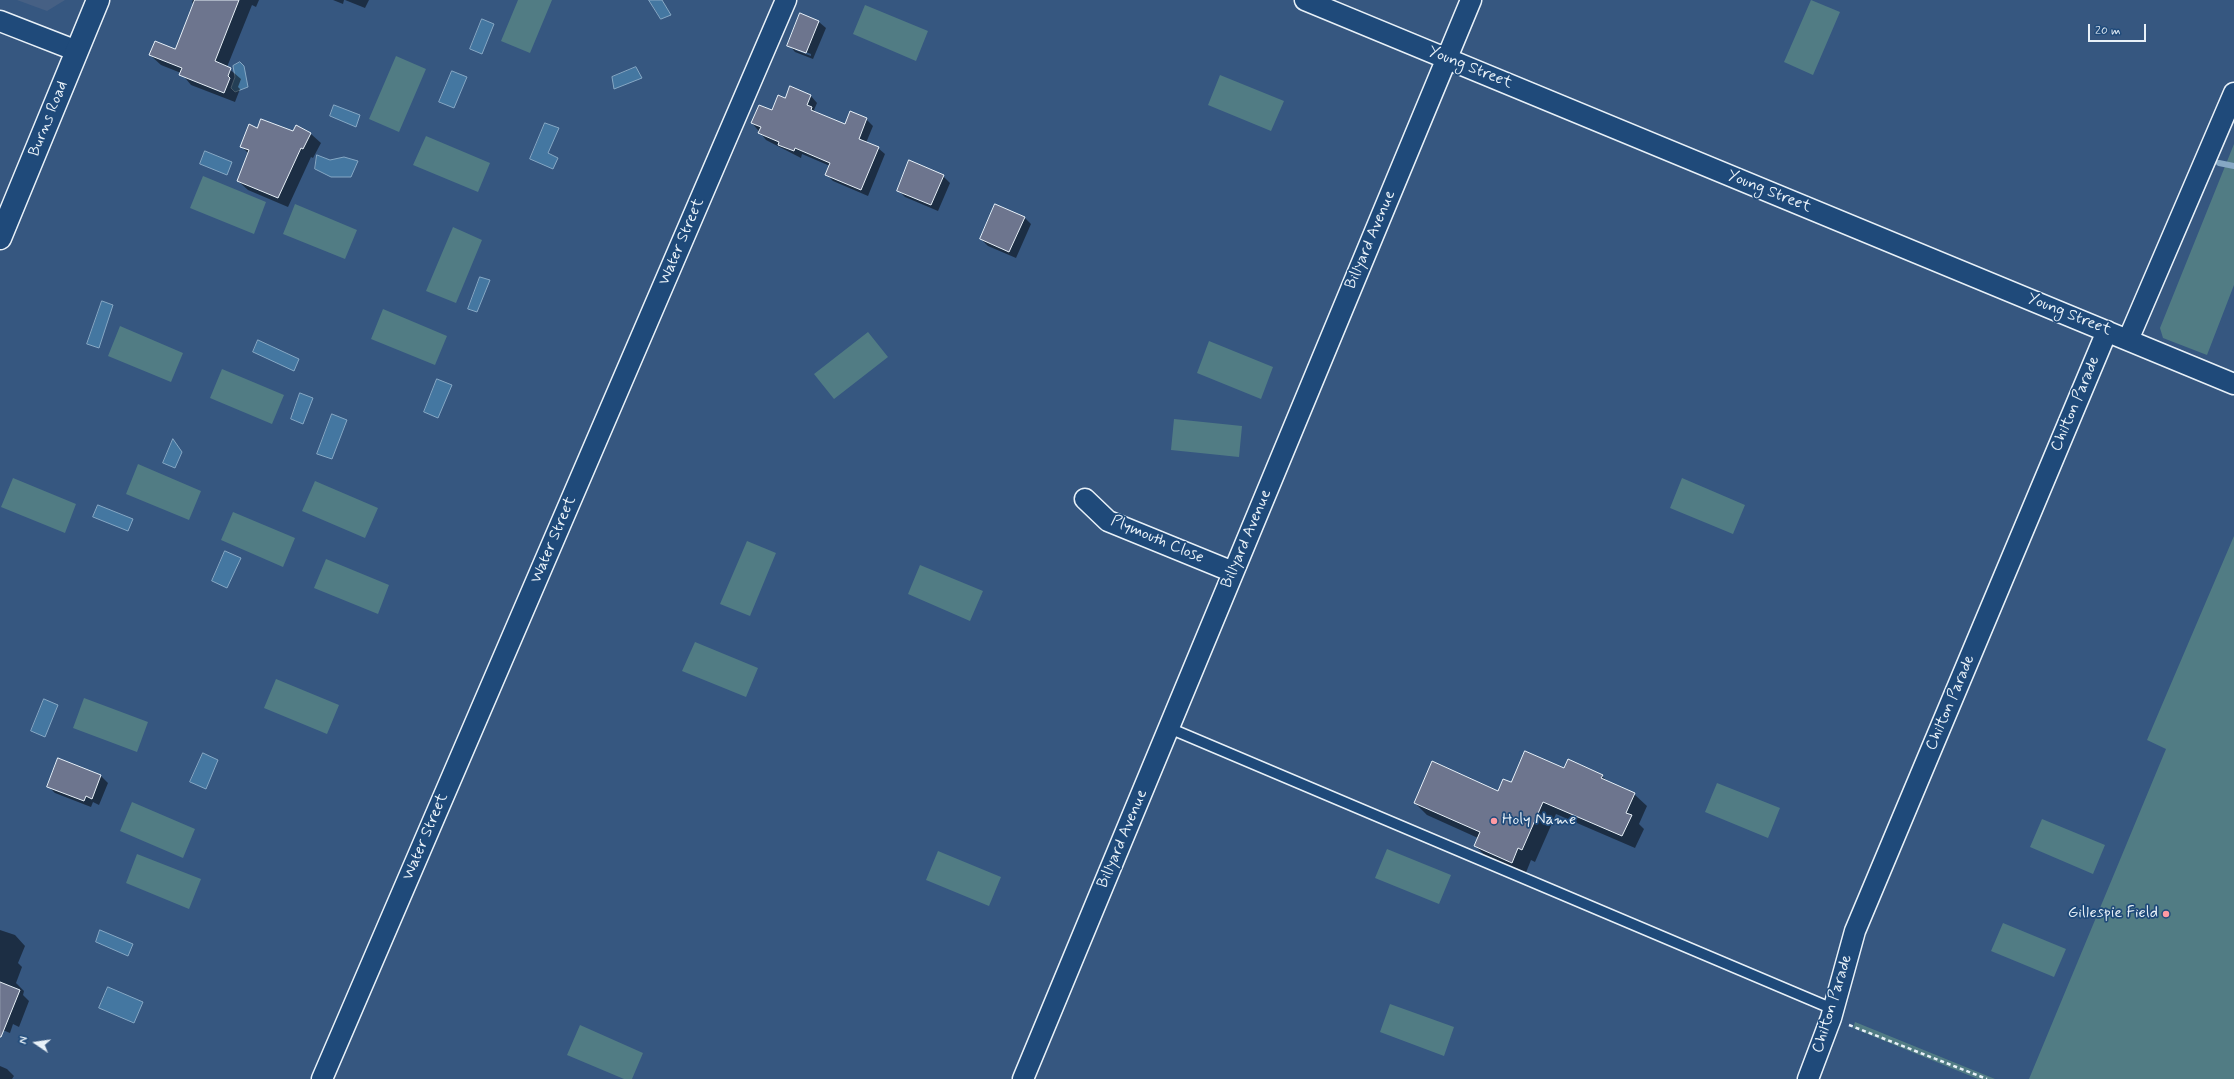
<!DOCTYPE html>
<html>
<head>
<meta charset="utf-8">
<style>
	body { margin:0 }
	#map { position:relative; width:2234px; height:1079px; overflow:hidden; background:#365780; font-family:Mynerve,sans-serif }
	canvas { display:block }
	.north { position:absolute; left:16px; top:1023px; width:40px; height:40px; -webkit-text-stroke:3px #1f4a7a; paint-order:stroke; rotate:283deg; font-size:11px; font-weight:700; line-height:16px; text-align:center; color:#e8f1f8 }
	.north::after { content:''; display:block; margin:auto; width:14px; height:18px; background:#e8f1f8; clip-path:polygon(50% 0,100% 100%,50% 72%,0 100%) }
	.scale { position:absolute; left:2088px; top:24px; width:58px; height:18px; box-sizing:border-box; border:2px solid #e8f1f8; border-top:0; padding-left:5px; font-size:12px; line-height:14px; white-space:nowrap; color:#e8f1f8; -webkit-text-stroke:3px #1f4a7a; paint-order:stroke }
</style>
</head>
<body>
<div id="map">
<canvas width="2234" height="1079"></canvas>
<div class="north">N</div>
<div class="scale">20 m</div>
</div>
<script>
const ctx = document.querySelector('canvas').getContext('2d');
ctx.lineJoin = 'round';
function paint(path, color) { ctx.fillStyle = color; ctx.fill(path, 'evenodd'); }
function strokePath(path, color, width, dash) { ctx.strokeStyle = color; ctx.lineWidth = width; ctx.lineCap = dash ? 'butt' : 'round'; ctx.setLineDash(dash || []); ctx.stroke(path); }
function label(font, color, halo, rows, align = 'center') {
  ctx.font = font + ' Mynerve,sans-serif'; ctx.lineWidth = 3.5; ctx.setLineDash([]); ctx.textBaseline = 'middle'; ctx.strokeStyle = halo; ctx.fillStyle = color; for (const [text, x, y, turn = 0] of rows) {
    ctx.save(); ctx.translate(x, y); ctx.rotate((+turn || 0) * Math.PI / 180); ctx.textAlign = isNaN(turn) ? turn : align; if (halo) ctx.strokeText(text, 0, 0); ctx.fillText(text, 0, 0); ctx.restore();
  }
}
const built = new Path2D(`
	M17,0h48l-18,11z`);
const green = new Path2D(`
	M518,0h34l-22,53 -29,-12z
	M1811,0l29,12 -27,63 -29,-13z
	M865,5l63,26 -12,30 -63,-27z
	M396,56l30,13 -27,63 -30,-13z
	M1220,75l64,26 -13,30 -63,-26z
	M426,136l64,27 -12,29 -65,-27z
	M2234,144v141l-27,70 -44,-17 -3,-10z
	M203,176l63,26 -12,32 -64,-26z
	M295,204l62,26 -12,29 -62,-25z
	M453,227l29,13 -26,63 -30,-12z
	M383,309l64,27 -12,29 -64,-26z
	M120,326l63,27 -12,29 -63,-26z
	M868,332l20,25 -54,42 -20,-25z
	M1209,341l64,26 -12,32 -64,-26z
	M222,369l62,26 -12,29 -62,-26z
	M1174,419l68,7 -3,31 -68,-7z
	M138,464l63,27 -12,29 -63,-26z
	M13,478l63,26 -11,29 -64,-26z
	M1682,478l63,27 -12,29 -63,-26z
	M315,481l63,27 -13,30 -63,-27z
	M233,512l62,26 -12,29 -62,-27z
	M2234,536v543h-205l137,-330 -19,-9z
	M747,541l29,12 -26,63 -30,-12z
	M326,559l63,26 -11,29 -64,-26z
	M920,565l63,26 -13,30 -62,-27z
	M695,642l63,26 -12,29 -64,-26z
	M276,679l63,26 -12,29 -63,-26z
	M84,698l64,24 -11,30 -64,-24z
	M1717,783l63,25 -12,30 -63,-26z
	M132,802l63,27 -12,29 -63,-27z
	M2042,819l63,26 -12,29 -63,-27z
	M1387,849l64,26 -12,29 -64,-26z
	M938,851l63,26 -12,29 -63,-26z
	M137,854l64,25 -12,30 -63,-26z
	M2003,923l63,26 -12,28 -63,-26z
	M1390,1004l64,23 -10,29 -64,-24z
	M1855,1022l140,57h-17l-125,-51z
	M580,1025l63,28 -11,26h-8l-57,-24z`);
const water = new Path2D(`
	M649,0h13l9,15 -10,4z
	M482,19l12,5 -12,30 -12,-5z
	M240,62l4,4 4,21 -13,5 -4,-4 4,-11 -2,-11z
	M636,67l6,11 -28,11 -2,-12z
	M452,71l15,6 -13,31 -15,-6z
	M334,105l26,10 -4,12 -26,-11z
	M545,123l14,5 -11,25 10,5 -5,11 -23,-10z
	M205,151l27,11 -5,13 -27,-11z
	M317,155l13,5 14,-3 14,4 -7,16h-20l-16,-8z
	M480,277l10,3 -13,32 -9,-3z
	M102,301l11,4 -14,43 -12,-4z
	M258,340l41,19 -5,12 -41,-19z
	M437,379l15,6 -14,33 -14,-6z
	M300,393l13,5 -10,26 -12,-5z
	M332,414l15,6 -15,39 -15,-5z
	M173,439l9,13 -7,16 -12,-5z
	M98,505l35,14 -5,12 -35,-14z
	M225,551l16,7 -14,30 -15,-7z
	M44,699l14,6 -13,32 -14,-6z
	M203,753l15,7 -12,29 -16,-7z
	M100,930l33,14 -5,12 -32,-14z
	M108,987l35,15 -9,21 -35,-15z`);
const shadow = new Path2D(`
	M193,0h66l-3,7 -4,-2 -25,62 14,12 -3,8 2,2 -5,13 -44,-17 -10,-12 -20,-8 -11,-10 25,-5 19,-45 -2,-3z
	M333,0h11l-1,4z
	M345,0h24l-4,8z
	M801,14l18,8 7,6 -13,31 -18,-7 -6,-7zM795,48l16,6v2l-16,-6z
	M811,96l6,7 -3,7 3,4 28,11 21,-6 7,7 -7,17 12,5 7,6 -17,42 -35,-15 -7,-7 4,-8 -28,-12 -1,4 -35,-18 -14,-17 20,-11 13,-13z
	M297,127l14,7 10,9 -8,15 -2,-1 -23,50 -40,-17 -10,-9 11,-27 -8,-8 17,-17 36,4z
	M943,176l7,7 -12,28 -33,-14 -7,-7z
	M1024,217l7,7 -15,34 -28,-12 -7,-7z
	M58,760l43,16 7,7 -9,22 -6,-3 -2,5 -36,-14 -7,-7z
	M1565,769l37,7 6,6 26,12 13,12 -8,18 5,5 -9,19 -79,-34 -21,48 -4,-2 -6,15 -37,-17 -13,-12 3,-8 -51,-23 -12,-12 84,-11 13,-8z
	M0,930l15,5 10,11 -7,17 4,4 -6,16 8,8 -1,4 6,6 -10,26 -6,-3 -3,9 -10,-4z
	M0,1066l7,3 7,7 -2,3h-12z`);
const stream = new Path2D(`
	M2219,163l15,3`);
const building = new Path2D(`
	M195,0h44l-24,61 16,7 -3,8 2,2 -6,15 -45,-18 3,-7 -33,-13 6,-14 20,8z
	M800,13l19,8 -13,32 -19,-7z
	M790,86l21,9 -4,10 5,2 -1,3 34,14 5,-13 17,7 -8,21 20,8 -18,43 -36,-15 5,-12 -35,-15 -1,3 -16,-6 1,-3 -21,-9 3,-6 -10,-4 8,-18 13,5 6,-15 7,3z
	M261,119l32,12 3,-6 15,8 -8,16 -2,-1 -23,50 -41,-17 12,-31 -9,-3 9,-23 8,4z
	M909,160l35,15 -13,30 -34,-14z
	M995,204l30,13 -16,35 -29,-13z
	M1525,751l39,17 4,-9 35,16 -2,3 34,15 -9,20 6,2 -10,21 -79,-34 -21,48 -4,-2 -6,15 -38,-17 6,-14 -66,-29 18,-42 66,30 5,-12 8,3z
	M58,758l43,17 -9,24 -6,-3 -2,5 -37,-14z
	M0,982l20,8 -19,47h-1z`);
const path = new Path2D(`
	M1849,1025l138,54`);
const service = new Path2D(`
	M1169,728l664,281`);
const minor = new Path2D(`
	M1305,0l929,384
	M0,21l77,30
	M2128,340l106,-247
	M1085,499l23,22 125,51
	M322,1079l464,-1079
	M1023,1079l448,-1079
	M1808,1079l23,-61 24,-87 252,-600`);
const tertiary = new Path2D(`
	M0,238l98,-238`);
const markers = [
	[1494,821,4,"#ff9aa2"],
	[2166,914,4,"#ff9aa2"]
];
const streetNames = [
	["Young Street",1470,68,22],
	["Burns Road",49,119,-68],
	["Young Street",1769,192,22],
	["Billyard Avenue",1371,240,-67],
	["Water Street",682,242,-67],
	["Young Street",2069,315,22],
	["Chilton Parade",2076,404,-67],
	["Billyard Avenue",1247,539,-67],
	["Water Street",554,540,-67],
	["Plymouth Close",1157,540,23],
	["Chilton Parade",1951,703,-67],
	["Water Street",426,837,-67],
	["Billyard Avenue",1123,839,-67],
	["Chilton Parade",1833,1004,-73]
];
const poiNames = [
	["Holy Name",1502,821],
	["Gillespie Field",2158,914,"right"]
];
paint(built, '#466084');
paint(green, '#517c84');
paint(water, '#4477a1');
strokePath(water, '#86a8c4', 1);
paint(shadow, '#0007');
strokePath(stream, '#86a8c4', 6);
paint(building, '#6d758e');
strokePath(building, '#e8f1f8', 1);
strokePath(service, '#e8f1f8', 13);
strokePath(minor, '#e8f1f8', 23);
strokePath(tertiary, '#e8f1f8', 25);
strokePath(path, '#e8f1f8', 2.5, [4, 3]);
strokePath(service, '#1f4a7a', 10);
strokePath(minor, '#1f4a7a', 20);
strokePath(tertiary, '#1f4a7a', 22);
for (const [x, y, r, color] of markers) { const dot = new Path2D(); dot.arc(x, y, r, 0, 2 * Math.PI); ctx.fillStyle = color; ctx.fill(dot); strokePath(dot, '#1f4a7a', 1.5); }
label('16px', '#e8f1f8', '#1f4a7a', streetNames);
label('16px', '#e8f1f8', '#1f4a7a', poiNames, 'left');
</script>
</body>
</html>
